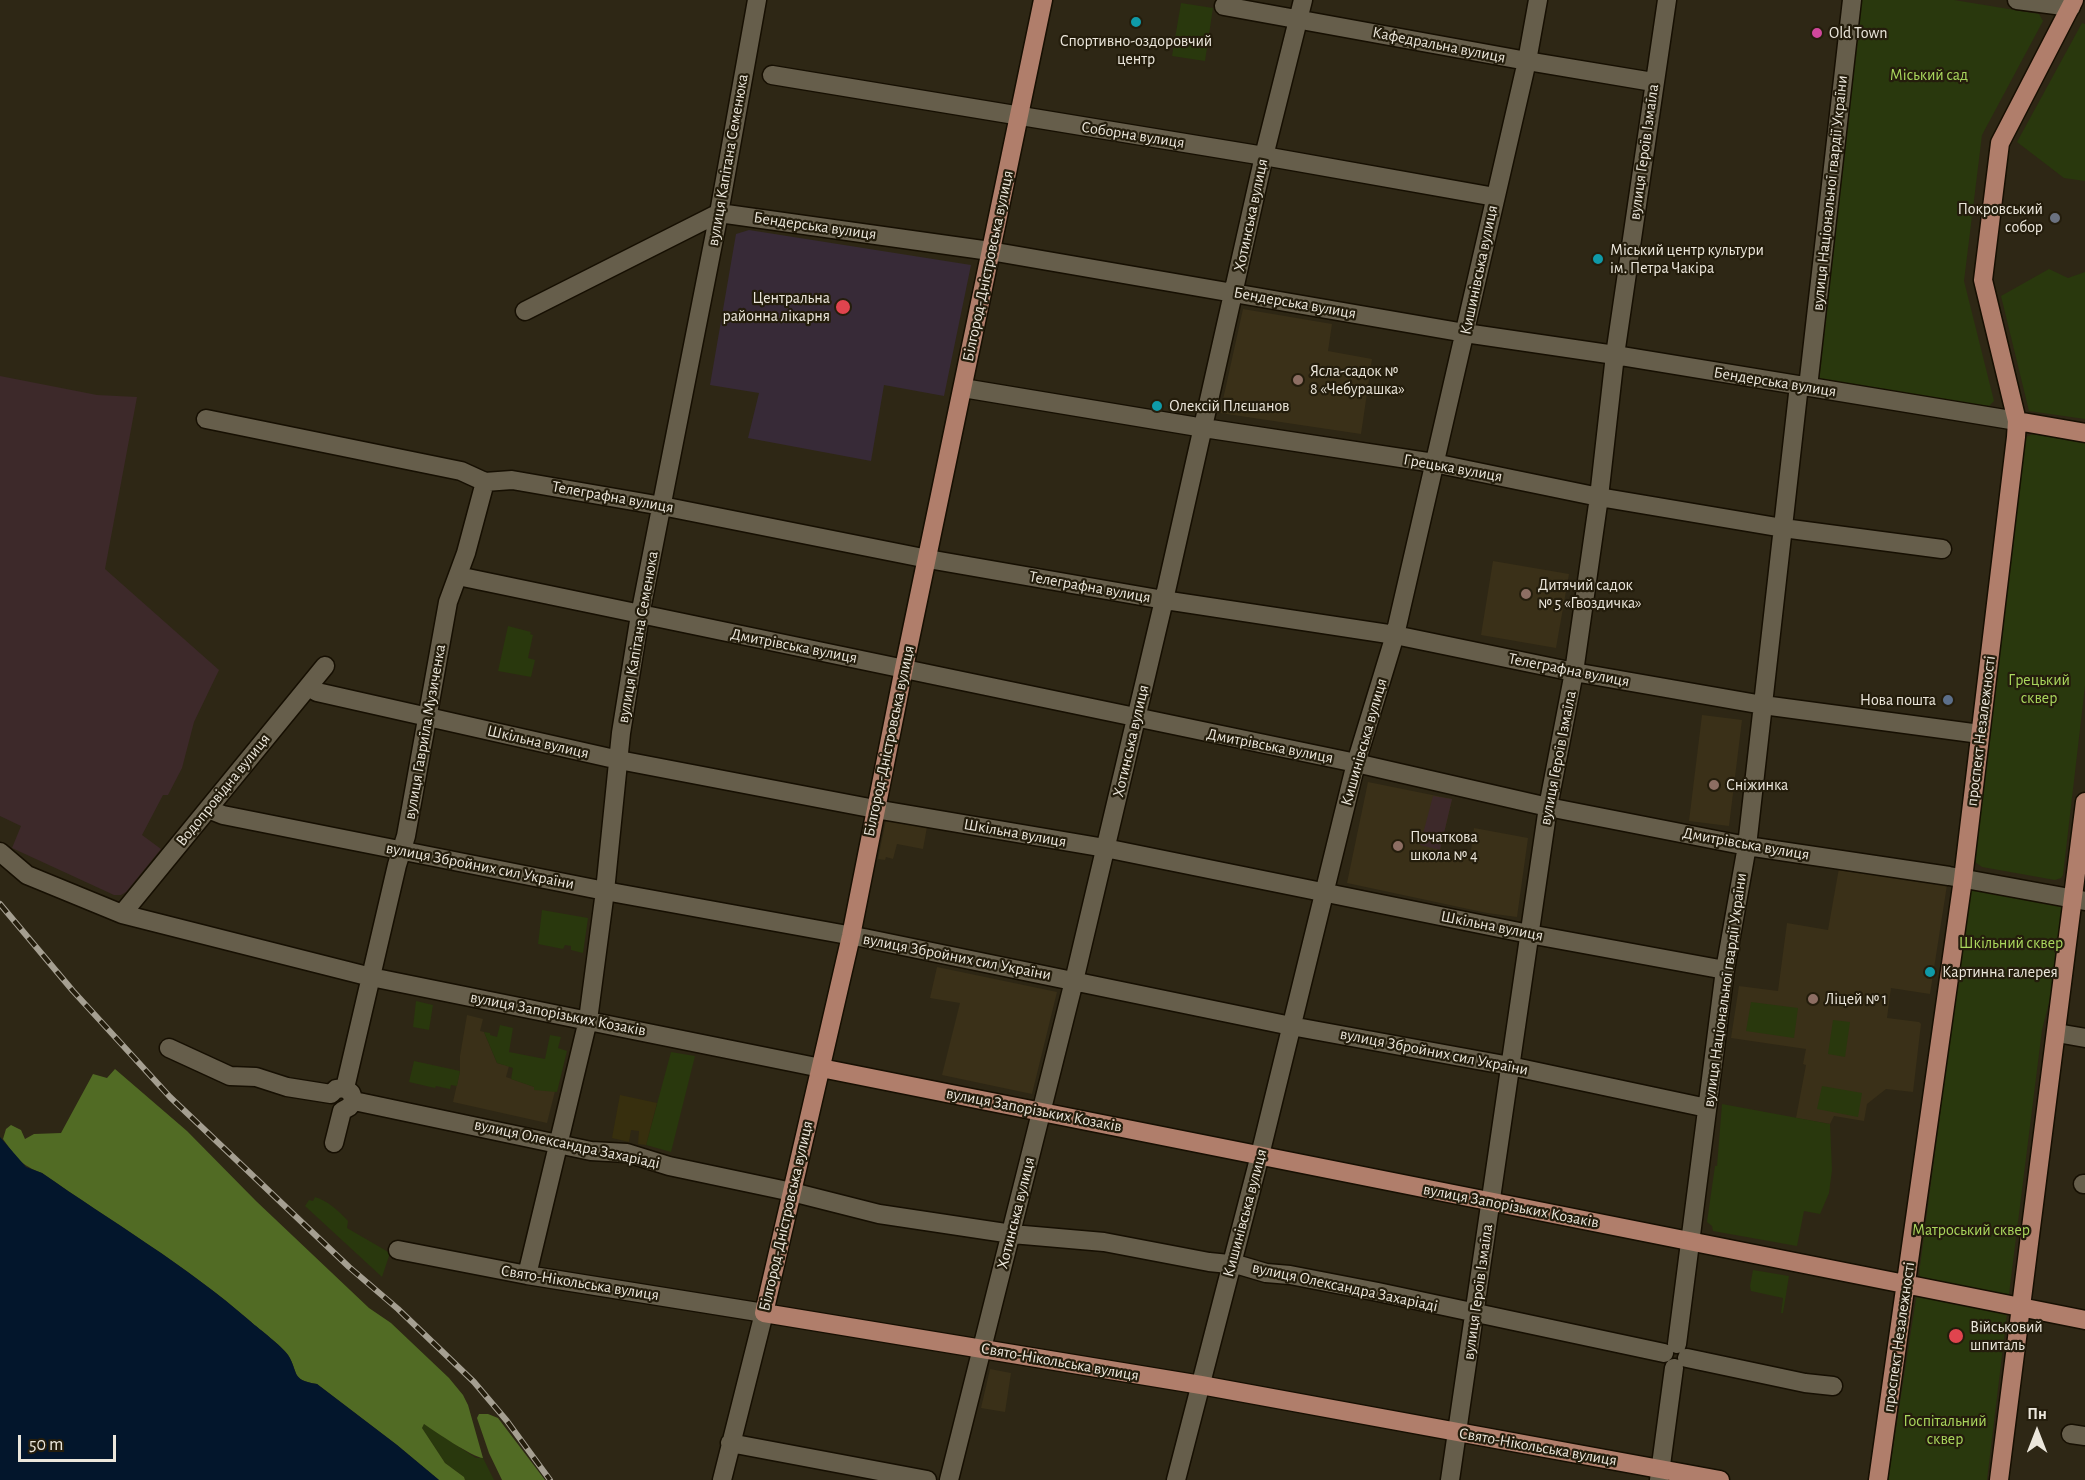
<!DOCTYPE html>
<html>
<head>
<meta charset="utf-8">
<style>
	body { margin:0 }
	#map { position:relative; width:2085px; height:1480px; overflow:hidden; background:#2e2715; font-family:"Alegreya Sans",sans-serif }
	canvas { display:block }
	.north { position:absolute; left:2007px; top:1402px; width:60px; height:60px; -webkit-text-stroke:4px #241d0c; paint-order:stroke; rotate:0deg; font-size:16px; font-weight:700; line-height:24px; text-align:center; color:#ece7dc }
	.north::after { content:''; display:block; margin:auto; width:21px; height:27px; background:#ece7dc; clip-path:polygon(50% 0,100% 100%,50% 72%,0 100%) }
	.scale { position:absolute; left:18px; top:1435px; width:98px; height:27px; box-sizing:border-box; border:3px solid #ece7dc; border-top:0; padding-left:8px; font-size:18px; line-height:21px; white-space:nowrap; color:#ece7dc; -webkit-text-stroke:4px #241d0c; paint-order:stroke }
</style>
</head>
<body>
<div id="map">
<canvas width="2085" height="1480"></canvas>
<div class="north">Пн</div>
<div class="scale">50 m</div>
</div>
<script>
const ctx = document.querySelector('canvas').getContext('2d');
ctx.lineJoin = 'round';
function paint(path, color) { ctx.fillStyle = color; ctx.fill(path, 'evenodd'); }
function strokePath(path, color, width, dash) { ctx.strokeStyle = color; ctx.lineWidth = width; ctx.lineCap = dash ? 'butt' : 'round'; ctx.setLineDash(dash || []); ctx.stroke(path); }
function label(font, color, halo, rows, align = 'center') {
  ctx.font = font + ' "Alegreya Sans",sans-serif'; ctx.lineWidth = 4.5; ctx.setLineDash([]); ctx.textBaseline = 'middle'; ctx.strokeStyle = halo; ctx.fillStyle = color; for (const [text, x, y, turn = 0] of rows) {
    ctx.save(); ctx.translate(x, y); ctx.rotate((+turn || 0) * Math.PI / 180); ctx.textAlign = isNaN(turn) ? turn : align; if (halo) ctx.strokeText(text, 0, 0); ctx.fillText(text, 0, 0); ctx.restore();
  }
}
const built = new Path2D(`
	M1243,309l89,15 -4,27 44,8 -11,75 -141,-21z
	M1493,561l76,13 -13,74 -75,-13z
	M1702,715l40,5 -13,106 -40,-5z
	M1368,782l84,17 -12,51 1,2 29,6 4,-30 54,10 -11,79 -30,-4 -140,-30z
	M886,820l41,7 -4,22 -26,-5 -4,15 -7,-2 -1,3 -7,-1z
	M1839,868l108,17 -17,109 -39,-6 -4,30 32,4 2,2 -8,68 -27,-3 -19,15 -3,17 -30,-5 -4,8 -34,-6 10,-53 -3,-1 3,-15 -75,-11 8,-52 39,5 9,-68 41,7z
	M937,967l120,25 -25,102 -90,-19 18,-72 -30,-5z
	M467,1015l16,4 -3,12 4,1 13,31 12,3 -3,11 29,10 -1,2 21,2 -8,32 -94,-21 7,-31v-15z
	M990,1369l21,4 -6,39 -24,-4z`);
const industrial = new Path2D(`
	M0,376l97,19 40,2 -32,172 114,101 -25,52 -12,46 -14,27h-5l-21,40 19,14 -35,43 -5,3h-7l-102,-47 9,-22 -21,-10z
	M1433,796l19,3 -12,51 -20,-5z`);
const medical = new Path2D(`
	M749,230l222,35 -27,131 -60,-11 -13,76 -123,-23 11,-45 -49,-8 26,-151z`);
const green = new Path2D(`
	M1861,0h93l85,14 4,7 -61,114 -18,146 30,120 -5,5 -168,-24 -2,-4z
	M1181,3l32,5 -8,53 -33,-5z
	M2082,23l3,1v157l-21,-3 -47,-36z
	M2049,269l19,9 17,-6v147l-56,-8 -28,-115z
	M2033,434l52,9v243l-22,189 -2,3 -6,2 -73,-13 -7,-5 48,-424z
	M508,626l23,6 -1,2 3,1 -5,23 7,2 -4,17 -33,-6z
	M1963,879l110,20 -1,13 -30,118 -33,264 -2,2 -86,-17 -2,-5 34,-259z
	M542,910l46,8 -5,35 -12,-3v-4l-6,-1 -2,4 -25,-5z
	M416,1001l17,4 -4,25 -16,-3z
	M1751,1002l47,6 -4,30 -48,-7z
	M1833,1020l17,2 -5,35 -17,-3z
	M500,1025l13,3 -4,24 36,7 5,-24 11,2 -3,11 9,3 -10,41 -23,-2v-3l-23,-8 2,-11 -16,-5 -13,-31 6,1v2l7,2z
	M671,1052l24,4 -24,96 -25,-7z
	M414,1061l46,10 -3,15 -6,-1 -1,4 -14,-3 -1,2 -26,-6z
	M1822,1086l40,7 -4,24 -41,-8z
	M1722,1104l108,20 2,46 -3,23 -9,21 -16,-3 -7,35 -84,-15 -1,-5 -5,-4 8,-56h2z
	M315,1197c13,4 23,13 33,24l-1,7 43,25 -8,24 -77,-71 4,-6 4,1z
	M1753,1270l36,6 -6,37h-2l2,-15 -32,-7 -1,-5z
	M1918,1294l88,17 1,3 -20,166h-99l28,-181z
	M424,1424l52,34h7l11,22h-29l-1,-3 -19,-14 -23,-35z`);
const forest = new Path2D(`
	M115,1069l72,62 69,70 113,107 22,15 58,55 14,17 5,10 15,53c-9,0 -49,-27 -59,-34l-2,4 23,35 19,14 1,3h-26l-42,-35 -80,-61c-27,-4 -18,-12 -29,-29 -7,-10 -28,-25 -38,-34 -64,-56 -138,-99 -208,-148 -22,-8 -26,-16 -39,-34l3,-10 5,-4 10,5 4,9 9,-5 27,-1 32,-59 14,4z
	M479,1414h9l10,4 47,62h-43l-13,-27 -12,-35z`);
const sand = new Path2D(`
	M620,1095l37,8 -11,42 -8,-1 1,-13 -8,-1 -2,12 -17,-4z`);
const water = new Path2D(`
	M0,1137l26,30 16,6c70,49 144,92 208,148 10,9 31,24 38,34 11,17 2,25 29,29l80,61 42,35h-439z`);
const minor = new Path2D(`
	M2017,0l54,7
	M1224,6l303,55 126,21
	M772,75l492,81 231,41
	M525,311l194,-98 271,38 475,82 150,22 402,66
	M1808,387l44,-387
	M963,388l241,40 230,35 165,34 184,31 159,21
	M206,419l255,52 24,11 27,-2 150,26 266,53 236,41 231,35 179,37 189,33 217,29
	M458,576l898,187 192,44 199,39 202,30 136,25
	M308,687l9,5 302,68 256,49 230,39 424,86 196,36
	M208,809l15,6 382,76 259,47 427,88 219,40 197,42
	M0,852l27,23 95,39 249,63 450,91
	M122,914l203,-248
	M2057,1033l28,5
	M169,1048l61,28 26,1 31,10 44,7 5,-5 9,-1 6,5 3,8 -5,6 -7,4 -8,32
	M345,1088l52,-223 9,-29 42,-234 18,-49 19,-71
	M354,1101l237,50 36,2 42,13 123,26 87,22 133,20 92,8 105,20 30,3 27,8 24,2 88,17 286,61
	M2083,1184h2
	M398,1250l129,25 237,38 -42,167
	M527,1275l61,-255 17,-129 16,-158 19,-118 79,-402 38,-213
	M1677,1344l48,-374 22,-124 52,-461
	M1687,1358l118,25 28,3
	M2071,1434l14,2
	M730,1443l197,37
	M949,1480l125,-499 90,-381 100,-444 39,-156
	M1176,1480l84,-325 96,-392 39,-128 132,-574 11,-61
	M1450,1480l98,-673 26,-135 25,-175 16,-142 52,-355
	M1659,1480l15,-112`);
const major = new Path2D(`
	M1043,0l-139,668 -53,268 -87,377 437,72 519,95
	M2017,421l68,12
	M821,1068l1264,252
	M1878,1480l85,-601 53,-442 1,-16 -34,-141 17,-137 74,-143
	M1999,1480l86,-678`);
const rail = new Path2D(`
	M0,904l73,87 97,106 179,170 49,42 76,73 33,39 43,59`);
const markers = [
	[1136,22,6,"#0f9aa8"],
	[1817,33,6,"#d1479c"],
	[2055,218,6,"#6b7280"],
	[1598,259,6,"#0f9aa8"],
	[843,307,8,"#e0444e"],
	[1298,380,6,"#8d6e63"],
	[1157,406,6,"#0f9aa8"],
	[1526,594,6,"#8d6e63"],
	[1948,700,6,"#5c6f8a"],
	[1714,785,6,"#8d6e63"],
	[1398,846,6,"#8d6e63"],
	[1930,972,6,"#0f9aa8"],
	[1813,999,6,"#8d6e63"],
	[1956,1336,8,"#e0444e"]
];
const poiNames = [
	["Old Town",1829,33],
	["Спортивно-оздоровчий",1136,41,"center"],
	["центр",1136,59,"center"],
	["Покровський",2043,209,"right"],
	["собор",2043,227,"right"],
	["Міський центр культури",1610,250],
	["ім. Петра Чакіра",1610,268],
	["Центральна",830,298,"right"],
	["районна лікарня",830,316,"right"],
	["Ясла-садок №",1310,371],
	["8 «Чебурашка»",1310,389],
	["Олексій Плєшанов",1169,406],
	["Дитячий садок",1538,585],
	["№ 5 «Гвоздичка»",1538,603],
	["Нова пошта",1936,700,"right"],
	["Сніжинка",1726,785],
	["Початкова",1410,837],
	["школа № 4",1410,855],
	["Картинна галерея",1942,972],
	["Ліцей № 1",1825,999],
	["Військовий",1970,1327],
	["шпиталь",1970,1345]
];
const streetNames = [
	["Кафедральна вулиця",1439,45,11],
	["Соборна вулиця",1133,135,9],
	["вулиця Героїв Ізмаїла",1644,152,-82],
	["вулиця Капітана Семенюка",728,160,-80],
	["вулиця Національної гвардії України",1830,193,-84],
	["Хотинська вулиця",1251,215,-78],
	["Бендерська вулиця",815,226,8],
	["Білгород-Дністровська вулиця",988,266,-78],
	["Кишинівська вулиця",1479,270,-78],
	["Бендерська вулиця",1295,303,10],
	["Бендерська вулиця",1775,382,9],
	["Грецька вулиця",1453,468,10],
	["Телеграфна вулиця",613,497,10],
	["Телеграфна вулиця",1090,587,10],
	["вулиця Капітана Семенюка",638,637,-80],
	["Дмитрівська вулиця",794,646,11],
	["Телеграфна вулиця",1569,670,11],
	["проспект Незалежності",1981,731,-83],
	["вулиця Гавриїла Музиченка",425,732,-80],
	["Білгород-Дністровська вулиця",889,741,-78],
	["Хотинська вулиця",1131,741,-77],
	["Шкільна вулиця",538,742,13],
	["Кишинівська вулиця",1364,742,-74],
	["Дмитрівська вулиця",1270,746,11],
	["вулиця Героїв Ізмаїла",1558,758,-79],
	["Водопровідна вулиця",223,790,-51],
	["Шкільна вулиця",1015,833,10],
	["Дмитрівська вулиця",1746,844,10],
	["вулиця Збройних сил України",480,866,11],
	["Шкільна вулиця",1492,926,11],
	["вулиця Збройних сил України",957,957,11],
	["вулиця Національної гвардії України",1725,990,-82],
	["вулиця Запорізьких Козаків",558,1014,11],
	["вулиця Збройних сил України",1434,1052,11],
	["вулиця Запорізьких Козаків",1034,1110,11],
	["вулиця Олександра Захаріаді",567,1144,12],
	["вулиця Запорізьких Козаків",1511,1206,11],
	["Хотинська вулиця",1016,1213,-76],
	["Кишинівська вулиця",1245,1213,-75],
	["Білгород-Дністровська вулиця",786,1216,-77],
	["Свято-Нікольська вулиця",580,1283,9],
	["вулиця Олександра Захаріаді",1345,1287,12],
	["вулиця Героїв Ізмаїла",1478,1292,-82],
	["проспект Незалежності",1899,1337,-82],
	["Свято-Нікольська вулиця",1060,1362,10],
	["Свято-Нікольська вулиця",1538,1447,10]
];
const parkNames = [
	["Міський сад",1929,75],
	["Грецький",2039,680],
	["сквер",2039,698],
	["Шкільний сквер",2011,943],
	["Матроський сквер",1971,1230],
	["Госпітальний",1945,1421],
	["сквер",1945,1439]
];
paint(built, '#3a3018');
paint(industrial, '#3d292a');
paint(medical, '#372a37');
paint(green, '#29380d');
paint(forest, '#516b24');
paint(sand, '#372f0e');
paint(water, '#03162c');
strokePath(minor, '#160f02', 21);
strokePath(major, '#160f02', 21);
strokePath(minor, '#665e4b', 18);
strokePath(major, '#b07e6b', 18);
strokePath(rail, '#a59f91', 6);
strokePath(rail, '#241d0c', 4, [11]);
for (const [x, y, r, color] of markers) { const dot = new Path2D(); dot.arc(x, y, r, 0, 2 * Math.PI); ctx.fillStyle = color; ctx.fill(dot); strokePath(dot, '#241d0c', 2); }
label('16px', '#ece7dc', '#241d0c', poiNames, 'left');
label('16px', '#ece7dc', '#241d0c', streetNames);
label('16px', '#aad75d', '#241d0c', parkNames);
</script>
</body>
</html>
